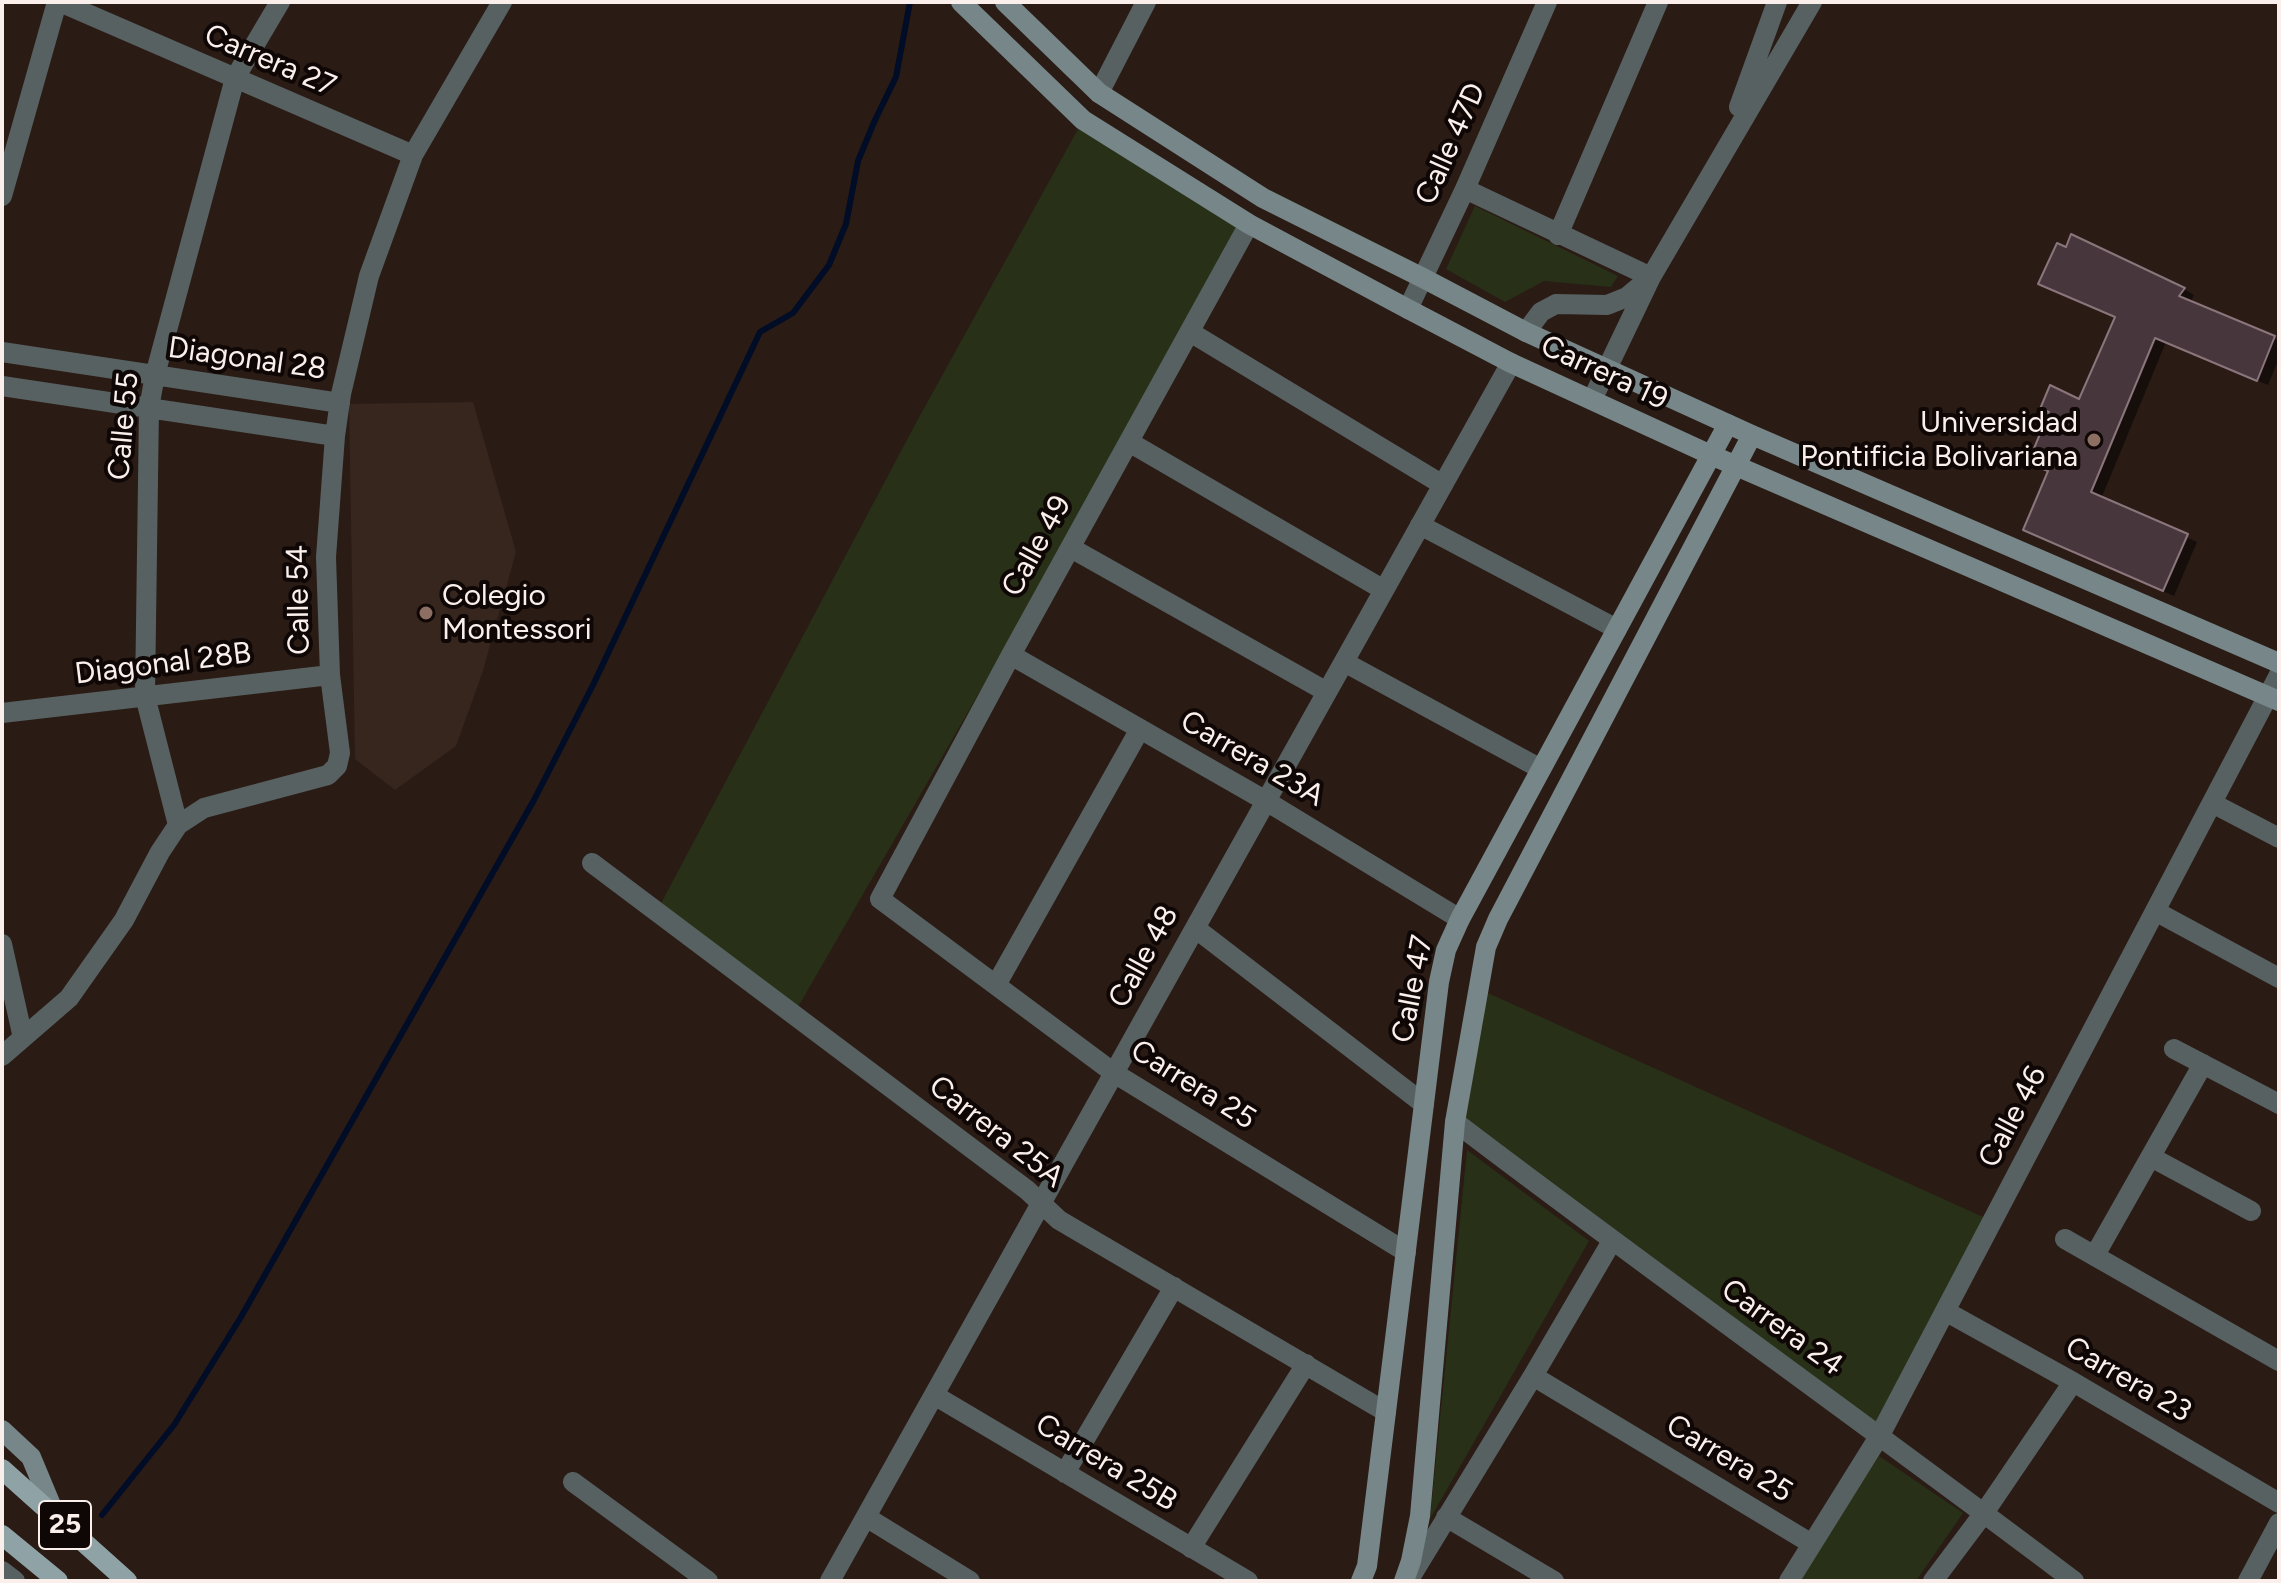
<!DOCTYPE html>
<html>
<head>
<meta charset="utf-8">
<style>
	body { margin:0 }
	#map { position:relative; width:2281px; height:1583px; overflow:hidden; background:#2a1b15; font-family:Figtree,sans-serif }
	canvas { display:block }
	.frame { position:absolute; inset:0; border:4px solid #faefeb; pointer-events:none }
</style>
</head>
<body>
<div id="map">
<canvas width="2281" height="1583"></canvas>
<div class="frame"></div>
</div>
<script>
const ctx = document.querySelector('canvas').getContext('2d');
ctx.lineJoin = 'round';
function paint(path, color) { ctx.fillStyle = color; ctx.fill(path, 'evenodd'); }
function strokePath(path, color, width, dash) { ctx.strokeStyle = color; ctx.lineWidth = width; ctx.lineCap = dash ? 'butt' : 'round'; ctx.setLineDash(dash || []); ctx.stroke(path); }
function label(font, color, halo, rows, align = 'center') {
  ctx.font = font + ' Figtree,sans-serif'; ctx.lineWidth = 8; ctx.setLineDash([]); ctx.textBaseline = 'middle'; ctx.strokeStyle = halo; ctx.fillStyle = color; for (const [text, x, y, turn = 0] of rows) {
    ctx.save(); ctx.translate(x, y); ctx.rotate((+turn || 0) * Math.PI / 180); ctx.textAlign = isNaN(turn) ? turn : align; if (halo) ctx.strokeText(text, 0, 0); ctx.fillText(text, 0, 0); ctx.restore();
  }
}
const education = new Path2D(`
	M473,402l43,150 -34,122 -26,72 -61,44 -40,-31 -6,-355z`);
const green = new Path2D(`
	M1083,120l166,104 -455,790 -137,-103 259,-488z
	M1475,206l143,70 -7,11 -67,-6 -39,21 -59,-33z
	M1479,989l513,232 -112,214 -425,-313z
	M1467,1150l122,91 -159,278z
	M1879,1456l84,57 -47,68h-119z`);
const shadow = new Path2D(`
	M2051,289h133l10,6 -4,8 89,38v17l-11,27 -102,-43 -65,157 96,43 -23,54 -138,-61 14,-63 -20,-10 50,-61 37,-83z`);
const stream = new Path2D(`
	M102,1515l72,-90 67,-108 293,-517 59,-115 167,-353 33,-19 36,-48 17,-41 12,-63 17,-41 21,-43 14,-75`);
const building = new Path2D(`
	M2071,234l114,54 -6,8 96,40 -18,45 -102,-43 -64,154 97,42 -25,57 -140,-61 25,-59 -20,-8 21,-51 -9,-3 10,-24 29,14 36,-82 -77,-33 19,-41 9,4z`);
const street = new Path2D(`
	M60,2l353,153
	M1099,93l47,-91
	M1739,107l38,-105
	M1465,189l186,88
	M2,196l55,-194
	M1249,224l-238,431 -131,244 234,174 292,179
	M1558,235l100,-233
	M1408,309l57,-120 82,-187
	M1190,332l253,153
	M1526,332l15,-20 15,-8 51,1 20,-8 18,-15
	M2,352l338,51
	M2,386l333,50
	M1592,400l59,-123 161,-275
	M1129,442l255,148
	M1420,525l197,104
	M1071,548l256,144
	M1011,655l255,146 194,118
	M1344,662l197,107
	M2,713l328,-38
	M2212,803l67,35
	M178,825l-33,-129 4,-288 6,-33 80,-297 45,-76
	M592,863l435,327 32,30 327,192
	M2155,911l124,67
	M1195,928l229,176
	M2,944l21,94
	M996,985l144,-256
	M2174,1049l105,55
	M2,1056l67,-58 55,-78 36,-68 18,-27 26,-17 124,-33 9,-9 3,-13 -10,-78 -4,-118 9,-121 6,-42 28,-118 44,-121 89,-153
	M1455,1122c205,156 414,304 619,459
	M2151,1157l100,54
	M2065,1239l214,122
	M2095,1255l108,-191
	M1945,1311l128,71 206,121
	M1533,1376l279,168
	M934,1395l314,186
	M1065,1473l109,-186
	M573,1482l135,99
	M866,1517l104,64
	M1446,1517l108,64
	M1191,1548l115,-184
	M2,1571l13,10
	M830,1581l681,-1218
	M1408,1581l125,-205 79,-135
	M1789,1581l91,-146 399,-760
	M1933,1581l51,-68 89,-131
	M2248,1581l31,-58`);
const secondary = new Path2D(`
	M961,2l122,118 166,104 159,85 103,54 200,92 568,246
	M1005,2l94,91 164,105 160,80 103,54 226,103 527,228
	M2,1430l29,27 25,60
	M1361,1581l6,-15 72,-584 7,-32 14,-31 268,-495
	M1404,1581l7,-20 9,-45 35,-394 31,-175 12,-28 254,-484`);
const primary = new Path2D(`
	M2,1469l125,112
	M2,1535l56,46`);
const markers = [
	[2094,440,8,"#8d6e63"],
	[426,613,8,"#8d6e63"]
];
const shields = [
	[65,1525,52]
];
const shieldNames = [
	["25",65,1525]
];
const streetNames = [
	["Carrera 27",270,61,23],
	["Calle 47D",1451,144,-66],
	["Diagonal 28",247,359,8],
	["Carrera 19",1604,373,25],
	["Calle 55",124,426,-85],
	["Calle 49",1037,546,-61],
	["Calle 54",299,600,-91],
	["Diagonal 28B",163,664,-7],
	["Carrera 23A",1252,759,30],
	["Calle 48",1144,957,-61],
	["Calle 47",1413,989,-79],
	["Carrera 25",1193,1085,32],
	["Calle 46",2013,1117,-62],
	["Carrera 25A",996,1132,38],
	["Carrera 24",1782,1328,36],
	["Carrera 23",2128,1380,30],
	["Carrera 25",1729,1459,31],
	["Carrera 25B",1106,1463,31]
];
const poiNames = [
	["Universidad",2078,423],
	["Pontificia Bolivariana",2078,457],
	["Colegio",442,596,"left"],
	["Montessori",442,630,"left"]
];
paint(education, '#37261e');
paint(green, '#283118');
paint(shadow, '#0007');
strokePath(stream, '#010c26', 6);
paint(building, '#47363c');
strokePath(building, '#8a757c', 2);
strokePath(street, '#576162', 20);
strokePath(secondary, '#778688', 20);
strokePath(primary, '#8fa3a6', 20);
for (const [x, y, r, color] of markers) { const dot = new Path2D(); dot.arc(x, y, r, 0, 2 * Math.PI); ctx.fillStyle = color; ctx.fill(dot); strokePath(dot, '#0e0705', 3); }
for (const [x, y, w] of shields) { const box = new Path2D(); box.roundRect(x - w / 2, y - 24, w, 48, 6); ctx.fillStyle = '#0e0705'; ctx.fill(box); strokePath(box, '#faefeb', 2); }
label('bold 28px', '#faefeb', null, shieldNames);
label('30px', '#faefeb', '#0e0705', streetNames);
label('30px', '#faefeb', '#0e0705', poiNames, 'right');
</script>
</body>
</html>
